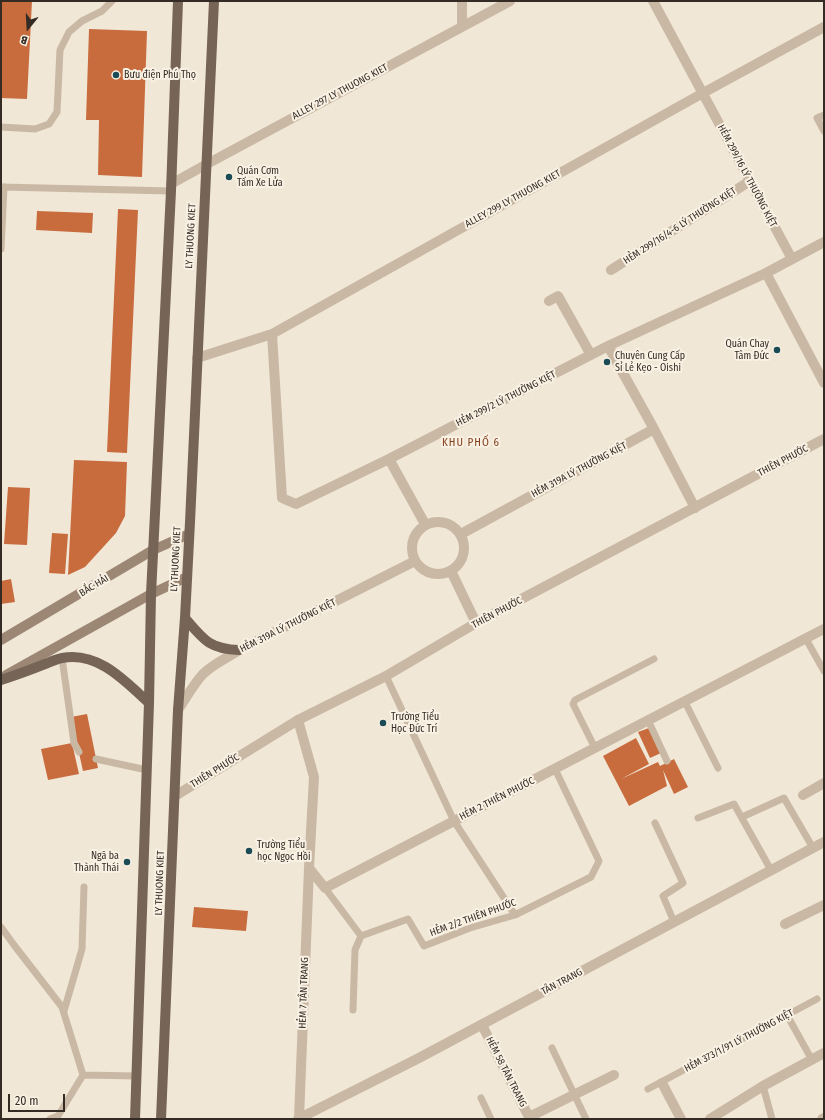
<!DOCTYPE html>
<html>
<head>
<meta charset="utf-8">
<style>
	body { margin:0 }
	#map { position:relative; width:825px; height:1120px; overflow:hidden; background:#f1e7d7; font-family:"Fira Sans Condensed",sans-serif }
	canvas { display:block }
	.frame { position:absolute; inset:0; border:2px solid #342b25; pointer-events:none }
	.north { position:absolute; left:8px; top:8px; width:40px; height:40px; -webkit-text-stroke:3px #f9f1e3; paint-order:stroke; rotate:198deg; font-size:11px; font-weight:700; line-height:16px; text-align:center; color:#342b25 }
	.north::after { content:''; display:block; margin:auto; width:14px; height:18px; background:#342b25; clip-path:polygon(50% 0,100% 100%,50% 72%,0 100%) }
	.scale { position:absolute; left:8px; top:1094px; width:57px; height:18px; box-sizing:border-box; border:2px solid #342b25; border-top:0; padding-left:5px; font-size:12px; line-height:14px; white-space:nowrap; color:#342b25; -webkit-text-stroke:3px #f9f1e3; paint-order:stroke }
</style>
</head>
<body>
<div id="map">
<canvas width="825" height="1120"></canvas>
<div class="frame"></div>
<div class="north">B</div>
<div class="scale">20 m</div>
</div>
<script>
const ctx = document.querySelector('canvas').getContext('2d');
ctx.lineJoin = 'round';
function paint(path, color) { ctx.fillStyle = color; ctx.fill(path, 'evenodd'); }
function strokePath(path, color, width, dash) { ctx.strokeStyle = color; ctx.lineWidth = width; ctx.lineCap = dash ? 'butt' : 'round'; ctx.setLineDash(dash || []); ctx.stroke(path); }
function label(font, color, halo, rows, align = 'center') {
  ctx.font = font + ' "Fira Sans Condensed",sans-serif'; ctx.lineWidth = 4; ctx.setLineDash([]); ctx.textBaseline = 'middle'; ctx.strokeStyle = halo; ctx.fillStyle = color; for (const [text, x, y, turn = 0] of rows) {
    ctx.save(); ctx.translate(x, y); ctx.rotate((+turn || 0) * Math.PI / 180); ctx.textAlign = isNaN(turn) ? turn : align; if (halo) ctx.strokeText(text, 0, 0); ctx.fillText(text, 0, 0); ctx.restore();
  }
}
const building = new Path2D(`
	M1,1h31l-5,98 -26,-1z
	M89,29l58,2 -5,146 -44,-2 1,-55h-13z
	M118,209l20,1 -11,243 -20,-1z
	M37,211l56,2 -1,20 -56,-3z
	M74,460l53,2 -2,54 -9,17 -31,34 -17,8z
	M8,487l22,1 -3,57 -23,-1z
	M52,533l16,1 -3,40 -16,-1z
	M11,579l4,23 -14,2v-23z
	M87,714l11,54 -15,3 -12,-54z
	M649,728l12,25 -11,5 -12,-26z
	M636,738l13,26 -28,15 37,-17 2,4 14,-7 14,28 -14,7 -11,-24 4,16 -38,20 -26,-50z
	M72,743l7,31 -31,6 -7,-31z
	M194,907l54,4 -2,20 -54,-4z`);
const service = new Path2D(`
	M824,115l-7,3 7,13
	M1,127l34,2 14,-5 8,-12 3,-62 9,-18 13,-11 20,-10 10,-10
	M1,187l170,4
	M1,249l3,-62
	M806,639l18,32
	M62,658l12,85 5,9
	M386,676l68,145 61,94
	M685,702l33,66
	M648,720l19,41
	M595,748l-22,-44 2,-4 79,-41
	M96,759l51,11
	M742,817l42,-19 29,50
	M698,818l36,-14 37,66
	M655,823l28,60 -20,13 11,26
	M325,888l36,48 47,-17 16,27 46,-18 45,-13 76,-38 8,-16 -44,-92
	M1,927l13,18 48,62 21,68 54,1
	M353,1010l2,-60 6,-14
	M64,1011l18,-62 2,-62
	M787,1015l25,45
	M552,1048l34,71
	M763,1086l9,33
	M648,1089l169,-90
	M481,1098l10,21
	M50,1119l8,-3 25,-41`);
const minor = new Path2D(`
	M653,1l139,258
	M462,27v-26
	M171,184l36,-20 303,-163
	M611,270l139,-89
	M766,273l58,110
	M549,301l9,-5 33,59
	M272,334l10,164 14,6 93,-45 219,-113 158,-73 58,-31
	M608,346l46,83 41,79
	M197,358l75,-24 431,-241 121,-66
	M389,459l36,65
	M412 548a26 26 0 1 1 52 0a26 26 0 1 1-52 0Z
	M461,534l193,-105
	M451,571l25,52
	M178,710c8,-12 15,-25 25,-36 10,-10 24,-16 36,-24l176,-89
	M298,720l16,57 -5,91 16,20 499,-259
	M803,795l21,-12
	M785,924l39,-19
	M482,1025l48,94
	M662,1083l19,36
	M529,1117l85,-42
	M299,1118l10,-250
	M298,1119l121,-61 405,-216
	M710,1119l53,-33 61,-33
	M822,1119l2,-1`);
const tertiary = new Path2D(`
	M175,796l123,-76 88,-44 90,-53 348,-184`);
const secondary = new Path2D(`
	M1,640l152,-90 36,-16
	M6,675l145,-81 36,-17`);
const primary = new Path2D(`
	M185,618c18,21 24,31 54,32
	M1,680c15,-5 29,-10 44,-16 5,-2 11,-5 17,-6 36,-7 63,23 87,45
	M135,1119l14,-416 2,-109 20,-403 7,-190
	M161,1119l17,-409 7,-92 5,-96 24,-521`);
const markers = [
	[116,75,4,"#1b4c56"],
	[229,177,4,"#1b4c56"],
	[777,350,4,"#1b4c56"],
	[607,362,4,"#1b4c56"],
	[383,723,4,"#1b4c56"],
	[249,851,4,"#1b4c56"],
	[127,862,4,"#1b4c56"]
];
const poiNames = [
	["Bưu điện Phú Thọ",124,75],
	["Quán Cơm",237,171],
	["Tấm Xe Lửa",237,183],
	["Quán Chay",769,344,"right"],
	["Tâm Đức",769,356,"right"],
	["Chuyên Cung Cấp",615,356],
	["Sỉ Lẻ Kẹo - Oishi",615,368],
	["Trường Tiểu",391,717],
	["Học Đức Trí",391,729],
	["Trường Tiểu",257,845],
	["học Ngọc Hồi",257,857],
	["Ngã ba",119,856,"right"],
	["Thành Thái",119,868,"right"]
];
const streetNames = [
	["ALLEY 297 LY THUONG KIET",340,92,-28],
	["HẺM 299/16 LÝ THƯỜNG KIỆT",747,176,62],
	["ALLEY 299 LY THUONG KIET",513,199,-29],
	["HẺM 299/16/4-6 LÝ THƯỜNG KIỆT",680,226,-33],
	["LY THUONG KIET",191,236,-87],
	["HẺM 299/2 LÝ THƯỜNG KIỆT",506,399,-27],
	["THIÊN PHƯỚC",783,461,-28],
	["HẺM 319A LÝ THƯỜNG KIỆT",579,470,-28],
	["LY THUONG KIET",176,559,-87],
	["BẮC HẢI",94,586,-31],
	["THIÊN PHƯỚC",497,613,-28],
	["HẺM 319A LÝ THƯỜNG KIỆT",288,626,-27],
	["THIÊN PHƯỚC",215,771,-32],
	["HẺM 2 THIÊN PHƯỚC",497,799,-27],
	["LY THUONG KIET",160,883,-88],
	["HẺM 2/2 THIÊN PHƯỚC",473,918,-20],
	["TÂN TRANG",562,982,-28],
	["HẺM 7 TÂN TRANG",304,993,-88],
	["HẺM 373/1/91 LÝ THƯỜNG KIỆT",739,1041,-28],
	["HẺM 58 TÂN TRANG",506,1072,63]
];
const neighbourhoodNames = [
	["KHU PHỐ 6",471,443]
];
paint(building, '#c86c3e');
strokePath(service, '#c9b8a3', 7);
strokePath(minor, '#c9b8a3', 10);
strokePath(tertiary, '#c9b8a3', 10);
strokePath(secondary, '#9c8775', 10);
strokePath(primary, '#766456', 10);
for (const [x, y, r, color] of markers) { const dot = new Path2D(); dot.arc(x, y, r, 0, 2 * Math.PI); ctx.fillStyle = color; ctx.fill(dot); strokePath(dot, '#f9f1e3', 1.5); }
label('10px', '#342b25', '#f9f1e3', poiNames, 'left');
label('10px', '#342b25', '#f9f1e3', streetNames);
ctx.letterSpacing = '1px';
label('11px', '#843f1d', '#f9f1e3', neighbourhoodNames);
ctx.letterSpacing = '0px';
</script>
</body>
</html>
